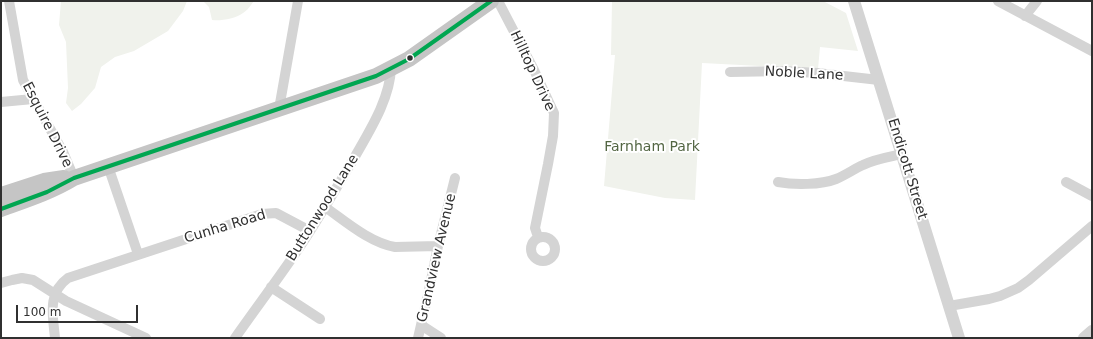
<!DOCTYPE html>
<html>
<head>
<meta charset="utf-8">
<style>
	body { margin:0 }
	#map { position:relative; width:1093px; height:339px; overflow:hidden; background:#fff; font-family:"DejaVu Sans",sans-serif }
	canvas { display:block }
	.frame { position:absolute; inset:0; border:2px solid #303030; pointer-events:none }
	.scale { position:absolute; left:16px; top:305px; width:122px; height:18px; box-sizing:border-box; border:2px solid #303030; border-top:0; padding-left:5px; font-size:12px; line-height:14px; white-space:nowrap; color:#303030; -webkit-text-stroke:3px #fff; paint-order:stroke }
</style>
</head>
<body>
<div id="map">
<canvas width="1093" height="339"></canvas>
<div class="frame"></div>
<div class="scale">100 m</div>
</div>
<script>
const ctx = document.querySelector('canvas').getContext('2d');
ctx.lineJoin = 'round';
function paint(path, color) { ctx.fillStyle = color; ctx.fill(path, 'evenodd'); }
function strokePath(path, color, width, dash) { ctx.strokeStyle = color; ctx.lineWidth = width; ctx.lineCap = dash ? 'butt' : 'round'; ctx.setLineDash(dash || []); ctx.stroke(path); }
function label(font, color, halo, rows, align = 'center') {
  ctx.font = font + ' "DejaVu Sans",sans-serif'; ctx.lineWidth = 4; ctx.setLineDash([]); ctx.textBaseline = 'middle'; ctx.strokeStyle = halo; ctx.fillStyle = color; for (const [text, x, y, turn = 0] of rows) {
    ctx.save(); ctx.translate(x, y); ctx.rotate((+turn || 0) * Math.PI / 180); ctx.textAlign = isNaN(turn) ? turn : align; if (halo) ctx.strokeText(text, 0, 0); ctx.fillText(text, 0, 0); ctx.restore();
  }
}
const green = new Path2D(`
	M61,1h126l-4,10 -15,20 -34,20 -19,6 -14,10 -6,21 -14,16 -9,7 -6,-8 2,-15 -2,-46 -7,-17z
	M203,1h51c-3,4 -7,10 -11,12 -8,6 -22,8 -31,7l-3,-13z
	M612,1h211l23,12 12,38 -38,-4 -2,22 -116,-6 -7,137 -30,-2 -61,-12 11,-131h-4z`);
const minor = new Path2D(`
	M9,1l14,79 40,72 11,26
	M498,1l36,69 20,43 -1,23 -5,28 -13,64 3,9
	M998,1l94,50
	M1025,16l12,-15
	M730,72l54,-1 33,2 62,7
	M1,102l32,-3
	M279,109l19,-108
	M108,166l30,88
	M778,182c16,3 43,3 58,-3 10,-4 18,-10 27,-14 12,-6 26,-8 39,-11
	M1066,182l26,14
	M325,207c20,14 45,36 70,40l43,-1
	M531 249a12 12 0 1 1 24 0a12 12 0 1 1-24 0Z
	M1,283l11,-3 10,-2 11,2 33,21 80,37
	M271,287l49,32
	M949,306l40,-7 11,-3 18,-8 11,-8 63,-54
	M421,325l20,13
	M55,338c-2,-22 -8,-45 13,-60l194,-64 14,-1 34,18
	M235,338c21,-30 43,-59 64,-90 19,-28 36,-58 54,-88 15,-27 37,-60 38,-92
	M418,338l11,-48 9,-44 17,-68`);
const tertiary = new Path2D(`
	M854,1l105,337
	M1084,338l8,-7`);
const trunk = new Path2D(`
	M1,195l43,-14 20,-3
	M1,209c25,-9 50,-17 73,-31l302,-102 33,-17 82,-58`);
const bus1 = new Path2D(`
	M1,209l46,-17 27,-14 302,-102 33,-17 82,-58`);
const markers = [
	[410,58,3.5,"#303030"]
];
const streetNames = [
	["Hilltop Drive",532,71,65],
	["Noble Lane",804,74,3],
	["Esquire Drive",47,125,63],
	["Endicott Street",907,169,73],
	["Buttonwood Lane",323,208,-58],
	["Cunha Road",225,227,-17],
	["Grandview Avenue",437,258,-77]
];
const parkNames = [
	["Farnham Park",652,147]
];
paint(green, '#f0f2ec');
strokePath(minor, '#d4d4d4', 10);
strokePath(tertiary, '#d4d4d4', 12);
strokePath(trunk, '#c5c5c5', 16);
strokePath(bus1, '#00a651', 4);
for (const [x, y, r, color] of markers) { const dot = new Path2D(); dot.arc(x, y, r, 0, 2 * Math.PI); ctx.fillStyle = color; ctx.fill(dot); strokePath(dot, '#fff', 1.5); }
label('14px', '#303030', '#fff', streetNames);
label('14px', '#536643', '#fff', parkNames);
</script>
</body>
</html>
